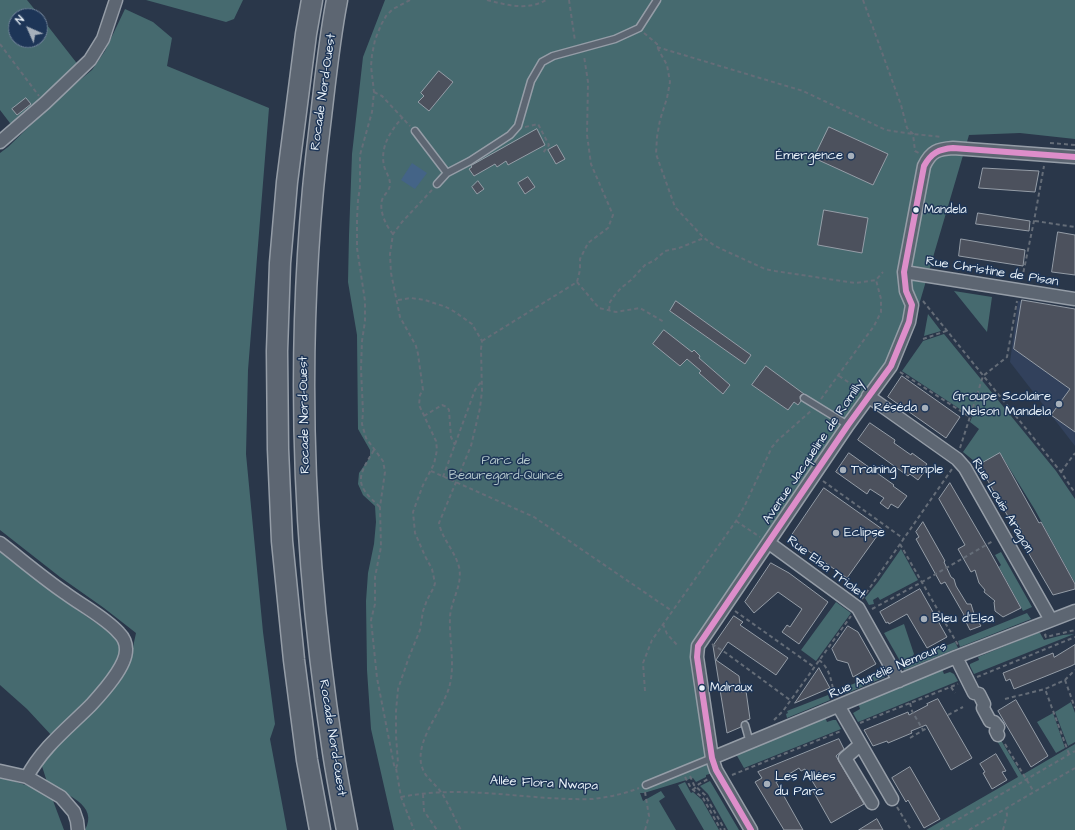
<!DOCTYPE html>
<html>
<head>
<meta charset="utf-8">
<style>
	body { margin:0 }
	#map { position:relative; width:1075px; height:830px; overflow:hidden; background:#2a374a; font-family:"Architects Daughter",sans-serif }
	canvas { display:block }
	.north { position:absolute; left:8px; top:8px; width:40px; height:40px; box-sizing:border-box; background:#1d3557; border:1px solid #6e8097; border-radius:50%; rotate:315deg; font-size:11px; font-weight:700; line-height:16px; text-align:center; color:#e8f1f8 }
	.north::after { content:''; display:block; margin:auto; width:14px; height:18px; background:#a6b0bb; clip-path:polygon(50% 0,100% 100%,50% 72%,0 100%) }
</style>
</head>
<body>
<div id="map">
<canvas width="1075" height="830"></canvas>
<div class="north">N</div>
</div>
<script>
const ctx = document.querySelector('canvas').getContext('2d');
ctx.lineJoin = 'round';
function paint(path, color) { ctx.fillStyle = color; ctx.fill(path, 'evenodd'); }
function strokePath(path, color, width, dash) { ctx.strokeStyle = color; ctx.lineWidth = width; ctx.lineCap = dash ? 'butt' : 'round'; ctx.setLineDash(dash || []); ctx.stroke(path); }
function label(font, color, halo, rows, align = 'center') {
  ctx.font = font + ' "Architects Daughter",sans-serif'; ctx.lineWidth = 3; ctx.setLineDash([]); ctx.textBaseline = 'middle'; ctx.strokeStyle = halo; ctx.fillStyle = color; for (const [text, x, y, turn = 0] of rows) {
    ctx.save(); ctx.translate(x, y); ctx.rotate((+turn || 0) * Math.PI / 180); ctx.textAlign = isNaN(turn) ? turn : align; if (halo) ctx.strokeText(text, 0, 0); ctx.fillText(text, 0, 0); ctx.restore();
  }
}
const built = new Path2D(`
	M1018,301l57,8v137l-65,-84z`);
const green = new Path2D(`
	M0,0h27l13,16h-24v24h24v-24l39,50 -66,61 -13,-17z
	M146,0h97l-9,19 -8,3z
	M385,0h690v139l-55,-6 -51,2 -53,180 -44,81 -172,248 16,128 -10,3v2l-10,5 -3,-4 -49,15h-4l3,8 18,-10 4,6 -6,4 17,29h-282l-23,-101 -4,-59 -1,-69 2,-28 6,-29 2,-22 -1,-16 -12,-11 -5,-11 1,-11 11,-16v-7l-12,-21 -1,-94 -9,-53 1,-47 3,-81 11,-97z
	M125,9l28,13 19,16 -5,28 102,42 -21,262 -2,84 17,178 12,92 -5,15 17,91h-202c14,-25 -19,-36 -37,-45l-8,-25 90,-99 6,-28 -32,-25 -44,-31 -60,-47v-377l8,-6 55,-53 29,-24 13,-19z
	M954,291l38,6 -5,35z
	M928,314l13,17 -17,5z
	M944,334l112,137 19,28v84l-40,-73 -35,-57 -21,12 -16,-13 16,-23 -9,-7 2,-5 -70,-46 21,-30z
	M901,549l17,31 -38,20 -2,-3 -5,3 1,4 -5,1 -4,-7 13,-16z
	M0,552l57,44 52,36c5,4 9,9 10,15 5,23 -50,74 -66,90l-26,-28 -27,-24z
	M1001,552l31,55 -9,4 -24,-44 2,-2 -6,-10z
	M836,602l15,11 -35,48 -15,-11z
	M1027,613l4,6 -71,28 -2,-6z
	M904,624l10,30 -2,3 -12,4 -16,-28z
	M1037,633h3l4,7 19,-5 11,-1 -100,40 -4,-8v-2l9,-4 -1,-3z
	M955,642l3,6 -54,22 -2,-6z
	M942,669l2,5 6,-2 4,2 4,7 -100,41 -5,-9 7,-4 -2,-6z
	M883,672l2,5 -40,17 -2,-6z
	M828,695l2,5 -43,18 -1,-4 2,-1 -1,-2z
	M1071,702l4,11v29l-7,4 -13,-34z
	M1053,713l12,35 -9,5 -19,-31z
	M825,717l2,5 6,-2h3l5,9 -97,39 -8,-14z
	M999,737l23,38 53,-31v86h-149l92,-53 -22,-38z
	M0,777l32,10 20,11 12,32h-64z
	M710,781l29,49h-11l-20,-36 -8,-8z
	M685,782l6,11 2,-1 9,8 17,30h-15l-26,-45z`);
const water = new Path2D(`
	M412,163l15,10 -12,16 -14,-9z`);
const building = new Path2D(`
	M439,71l14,11 -24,29 -11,-9 6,-6 -3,-3z
	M26,98l5,6 -14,11 -5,-6z
	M829,127l59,27 -15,31 -59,-27z
	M537,129l8,16 -37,20 -2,-4 -9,6 -2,-3 -21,12 -5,-7 3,-2 -1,-1z
	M557,145l8,14 -9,5 -8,-14z
	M983,168l56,3 -4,21 -56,-4z
	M528,177l7,10 -10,7 -7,-11z
	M478,181l6,8 -7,5 -5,-7z
	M824,210l44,8 -6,35 -44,-8z
	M978,213l52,8 -1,10 -53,-7z
	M1058,232l17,3v40l-23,-3z
	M961,239l64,11 -2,16 -64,-10z
	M1022,300l53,9v123l-24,-17 19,-26 -56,-40z
	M676,301l75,54 -6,9 -75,-53z
	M664,330l28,22 2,-2 6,6 -1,2 31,27 -7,9 -24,-21 2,-2 -14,-12 -7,7 -27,-22z
	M766,366l38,28 -4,2 1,5 -3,4 -4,-3 -6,8 -36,-25z
	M902,376l58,41 -14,21 -58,-41z
	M870,423l25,17 -1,3 17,12 1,-2 15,11 -4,5 2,2 -7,9 -8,-6 -2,2 -50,-36z
	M849,453l45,32 -1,1 14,10 -9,12 -7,-4 -3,5 -8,-6 4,-5 -14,-9 -3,5 -31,-22z
	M1000,453l39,70 2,-1 34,62v5l-22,6 -35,-60 4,-3 -8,-14 -4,2 -31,-55z
	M950,483l39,67 32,58 -18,9 -8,-6 -1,-9 1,-1 -11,-9 1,-2 -6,-7 -4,-13 -4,2 -13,-23 7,-4 -26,-46z
	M824,488l58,41 -35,49 -57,-40z
	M923,522l22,39 -1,1 7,15 3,2 2,7 11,18h4l4,13 6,9 -11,4 -7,-14 1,-1 -19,-33 -4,2 -25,-45 3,-2 -3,-5z
	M771,563l18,10 39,29 -29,42 -17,-12 5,-7 3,2 12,-18 -24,-17 -24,21 -9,-11z
	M920,589l27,48 -20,11 -20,-34 -18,10 -1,-2 -2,1 -6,-11z
	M734,616l9,6 -3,3 48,33 -12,17 -48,-33 -12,18 23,16 2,16 5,-1 4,28 -8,3 -1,5 -14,6 -14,-87z
	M848,626l10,6 18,32 -23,13 -5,-14 -11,-3 -5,-11z
	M1075,645v19l-4,2 -57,23 -4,-10 -4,2 -3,-8 50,-20 1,4z
	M819,668l11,20 -35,15z
	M938,699l34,59 -21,12 -25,-45 -15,6 1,2 -24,10 -1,-2 -14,5 -9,-16 44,-18 1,3 19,-10 -1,-1z
	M1016,700l32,56 -17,11 -33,-56z
	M839,739l5,10 -8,7 28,48 -33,19 -18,-32 4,-2 -12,-20 -4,2 -2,-3 -23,14 27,48h-19l-29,-48 7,-4 -4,-6z
	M996,754l10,17 -4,1 5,8 -15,9 -9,-16 2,-1 -5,-8z
	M910,767l30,52 -16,9 -16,-28 -2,2 -14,-24z
	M877,819l6,11h-24z`);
const path = new Path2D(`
	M410,0l-17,9 -7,7 -5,9 -6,15 -3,15 -1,11 3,26 -2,20 -12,43v32l-2,13 -1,19v29l8,53v20l-3,20 -1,28 2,43 -1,12 4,14 17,23 2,11 -5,35 1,40 -6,30v27l-4,16 6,58 17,87 2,3 5,29 13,33
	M487,0c20,5 40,11 59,0
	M569,0l6,41
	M863,0l38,105 6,23 6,6 2,17 4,2
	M644,33l13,11v3l10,18 3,17 -3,16 -7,22 -3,17 -1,17 19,53 29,31 11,8 50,23 10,2 80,12 21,-3 7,-8
	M0,44l39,52
	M657,47l146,44 83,39 27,4 29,3
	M374,92l8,4 28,30
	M525,127l13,-3 11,21 -6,8
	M1050,143l25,2
	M1035,221l40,6
	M393,234c-7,-8 -14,-23 -11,-34 2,-6 8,-9 8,-16 0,-6 -4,-12 -6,-18 -4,-19 6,-35 19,-49
	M1022,279l12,-58 10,-55
	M577,282l22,26 17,4 24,-4 24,14
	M398,300l13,-2 14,2 21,7 9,5 17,12 10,17 -1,8 1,42 -2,17 -9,38 -32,77c3,16 16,28 20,44 4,18 -8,33 -9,50 -1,23 5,45 0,67 -6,26 -33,52 -29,79 3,15 12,18 20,29 8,12 13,26 20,38
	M923,301l138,171 14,21
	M609,310l1,-8 5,-7 6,-7 10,-8 14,-15 10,-5 10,-9 14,-3 25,-10
	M923,339l23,-8
	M482,341l95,-59 3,-12v-11l8,-16 20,-15 5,-13 -22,-51 -4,-29 1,-53 -4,-26
	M900,372l70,45
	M839,376l20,13
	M821,399l53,-73 7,-14v-13l-5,-19
	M424,416l18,-11 5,2 2,3 2,27 4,8
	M960,448l23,-72 24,-19 10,-56
	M374,450c-17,28 -20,34 6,57
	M431,471l103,46 138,94
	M1061,472l14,-19
	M443,477l32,-87 6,-8
	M823,481l81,58
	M736,521l24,16
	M900,544l58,101
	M862,599l90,-130
	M872,609l50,-27 71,-41
	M735,611l79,56
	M663,624l4,10 11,12
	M1046,634l-1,1 1,2 29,-7
	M712,644l14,9 64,47
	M819,660c12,9 12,23 16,36
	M977,677l98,-40
	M1065,680l10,28
	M951,687l4,6
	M645,691l-2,-28 9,-23 84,-119 9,-16 27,-58 6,-7 34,-30
	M1005,699l40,-10
	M910,703l2,8 11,19
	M948,715l15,-8
	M774,720l9,-9 68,-95
	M860,723l98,-39
	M910,738l17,-10
	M1005,744l29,48
	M1069,754l-24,-65 20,-9 10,-10
	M396,768l2,-5 -2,-27v-25l2,-22 11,-32 11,-27 3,-19 4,-11 7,-13 1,-4 -3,-14 -7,-13 -10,-23 -2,-21 10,-27 11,-21 3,-14 -1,-9 -17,-36 1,-10 3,-5 -5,-36 -2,-8 -16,-29 -9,-44 -1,-19 3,-20 9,-12 30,-32
	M732,775l109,-44
	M690,776l4,9 11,10 20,35
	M685,777l6,11 12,10 18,32
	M693,790l6,-6 9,-5
	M645,792l4,24 -4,14
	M423,794l1,17 13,19
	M401,797c65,-13 127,4 192,2 16,-2 31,-5 46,-11
	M897,807l14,23
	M940,830l135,-79
	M969,830l106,-62
	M1003,830l4,-15 -1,-7`);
const service = new Path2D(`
	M415,131l32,42
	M437,184l10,-11 23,-12 40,-26 8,-9 13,-45 11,-19 11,-6 62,-17 24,-11 18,-28
	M804,398l44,27
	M745,725l5,18
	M646,785l66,-27`);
const minor = new Path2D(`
	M0,142l45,-39 45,-43 13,-21 13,-39
	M904,272l171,27
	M868,396l89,63 8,9 86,152
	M0,543c22,17 43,35 65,50 16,12 41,25 54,40 4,4 7,10 7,16 1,17 -24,44 -35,56 -23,23 -49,43 -64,72
	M769,543l89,65 41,73
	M956,657l18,36 5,1 5,10 -1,4 7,13 4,1 4,5 -2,4 2,4
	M839,707l53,92
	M860,745l-15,13 27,45
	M712,758l244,-101 119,-46
	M0,771l27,6 34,20 13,15 3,9 1,9
	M751,830l-35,-60 -4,-12 -15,-101 1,-11 150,-221 43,-59 18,-44 3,-17 -6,-14 -2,-19 20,-106c7,-15 14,-17 29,-18l122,9`);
const trunk = new Path2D(`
	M312,0l-6,34 -19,148 -7,81 -3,88 1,98 4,92 12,119 13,100 13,70
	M337,0c-8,41 -12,83 -17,125 -26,208 -19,419 13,627 4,26 9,52 14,78`);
const bus1 = new Path2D(`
	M751,830l-35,-60 -4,-12 -15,-101 1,-11 150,-221 43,-59 18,-44 3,-17 -6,-14 -2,-19 20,-106c7,-13 15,-17 29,-18l122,9`);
const markers = [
	[851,156,4,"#a6b0bb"],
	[916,210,3.5,"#e8f1f8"],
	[1059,404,4,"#a6b0bb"],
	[925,408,4,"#a6b0bb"],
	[843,470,4,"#a6b0bb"],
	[836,533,4,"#a6b0bb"],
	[924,619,4,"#a6b0bb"],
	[702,688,3.5,"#e8f1f8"],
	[767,784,4,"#a6b0bb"]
];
const busNames = [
	["Mandela",924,210],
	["Malraux",710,688]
];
const streetNames = [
	["Rocade Nord-Ouest",324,92,-82],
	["Rue Christine de Pisan",992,272,9],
	["Rocade Nord-Ouest",305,415,-91],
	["Avenue Jacqueline de Romilly",814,452,-56],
	["Rue Louis Aragon",1002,506,59],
	["Rue Elsa Triolet",826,568,37],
	["Rue Aurélie Nemours",888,671,-23],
	["Rocade Nord-Ouest",332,738,81],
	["Allée Flora Nwapa",544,784,3]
];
const poiNames = [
	["Émergence",843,156,"right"],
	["Groupe Scolaire",1051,397,"right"],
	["Nelson Mandela",1051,412,"right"],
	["Réséda",917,408,"right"],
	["Training Temple",851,470],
	["Eclipse",844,533],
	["Bleu d'Elsa",932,619],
	["Les Allées",775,777],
	["du Parc",775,792]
];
const parkNames = [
	["Parc de",506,461],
	["Beauregard-Quincé",506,476]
];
paint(built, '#32415c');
paint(green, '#466a6f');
paint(water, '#446487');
paint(building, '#4c515d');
strokePath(building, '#959da7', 1);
strokePath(service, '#959da7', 9);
strokePath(minor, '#959da7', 15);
strokePath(trunk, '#959da7', 23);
strokePath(path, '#656d78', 2, [4, 3]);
strokePath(service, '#5d6672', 6);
strokePath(minor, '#5d6672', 12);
strokePath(trunk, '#5d6672', 20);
strokePath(bus1, '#dd8eca', 6);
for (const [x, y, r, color] of markers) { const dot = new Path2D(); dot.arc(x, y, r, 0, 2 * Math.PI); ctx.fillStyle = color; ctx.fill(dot); strokePath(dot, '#1d3557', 1.5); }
label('12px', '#e8f1f8', '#1d3557', busNames, 'left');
label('13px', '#e8f1f8', '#1d3557', streetNames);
label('13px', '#e8f1f8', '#1d3557', poiNames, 'left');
label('13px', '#b1c5ca', '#1d3557', parkNames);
</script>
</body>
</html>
